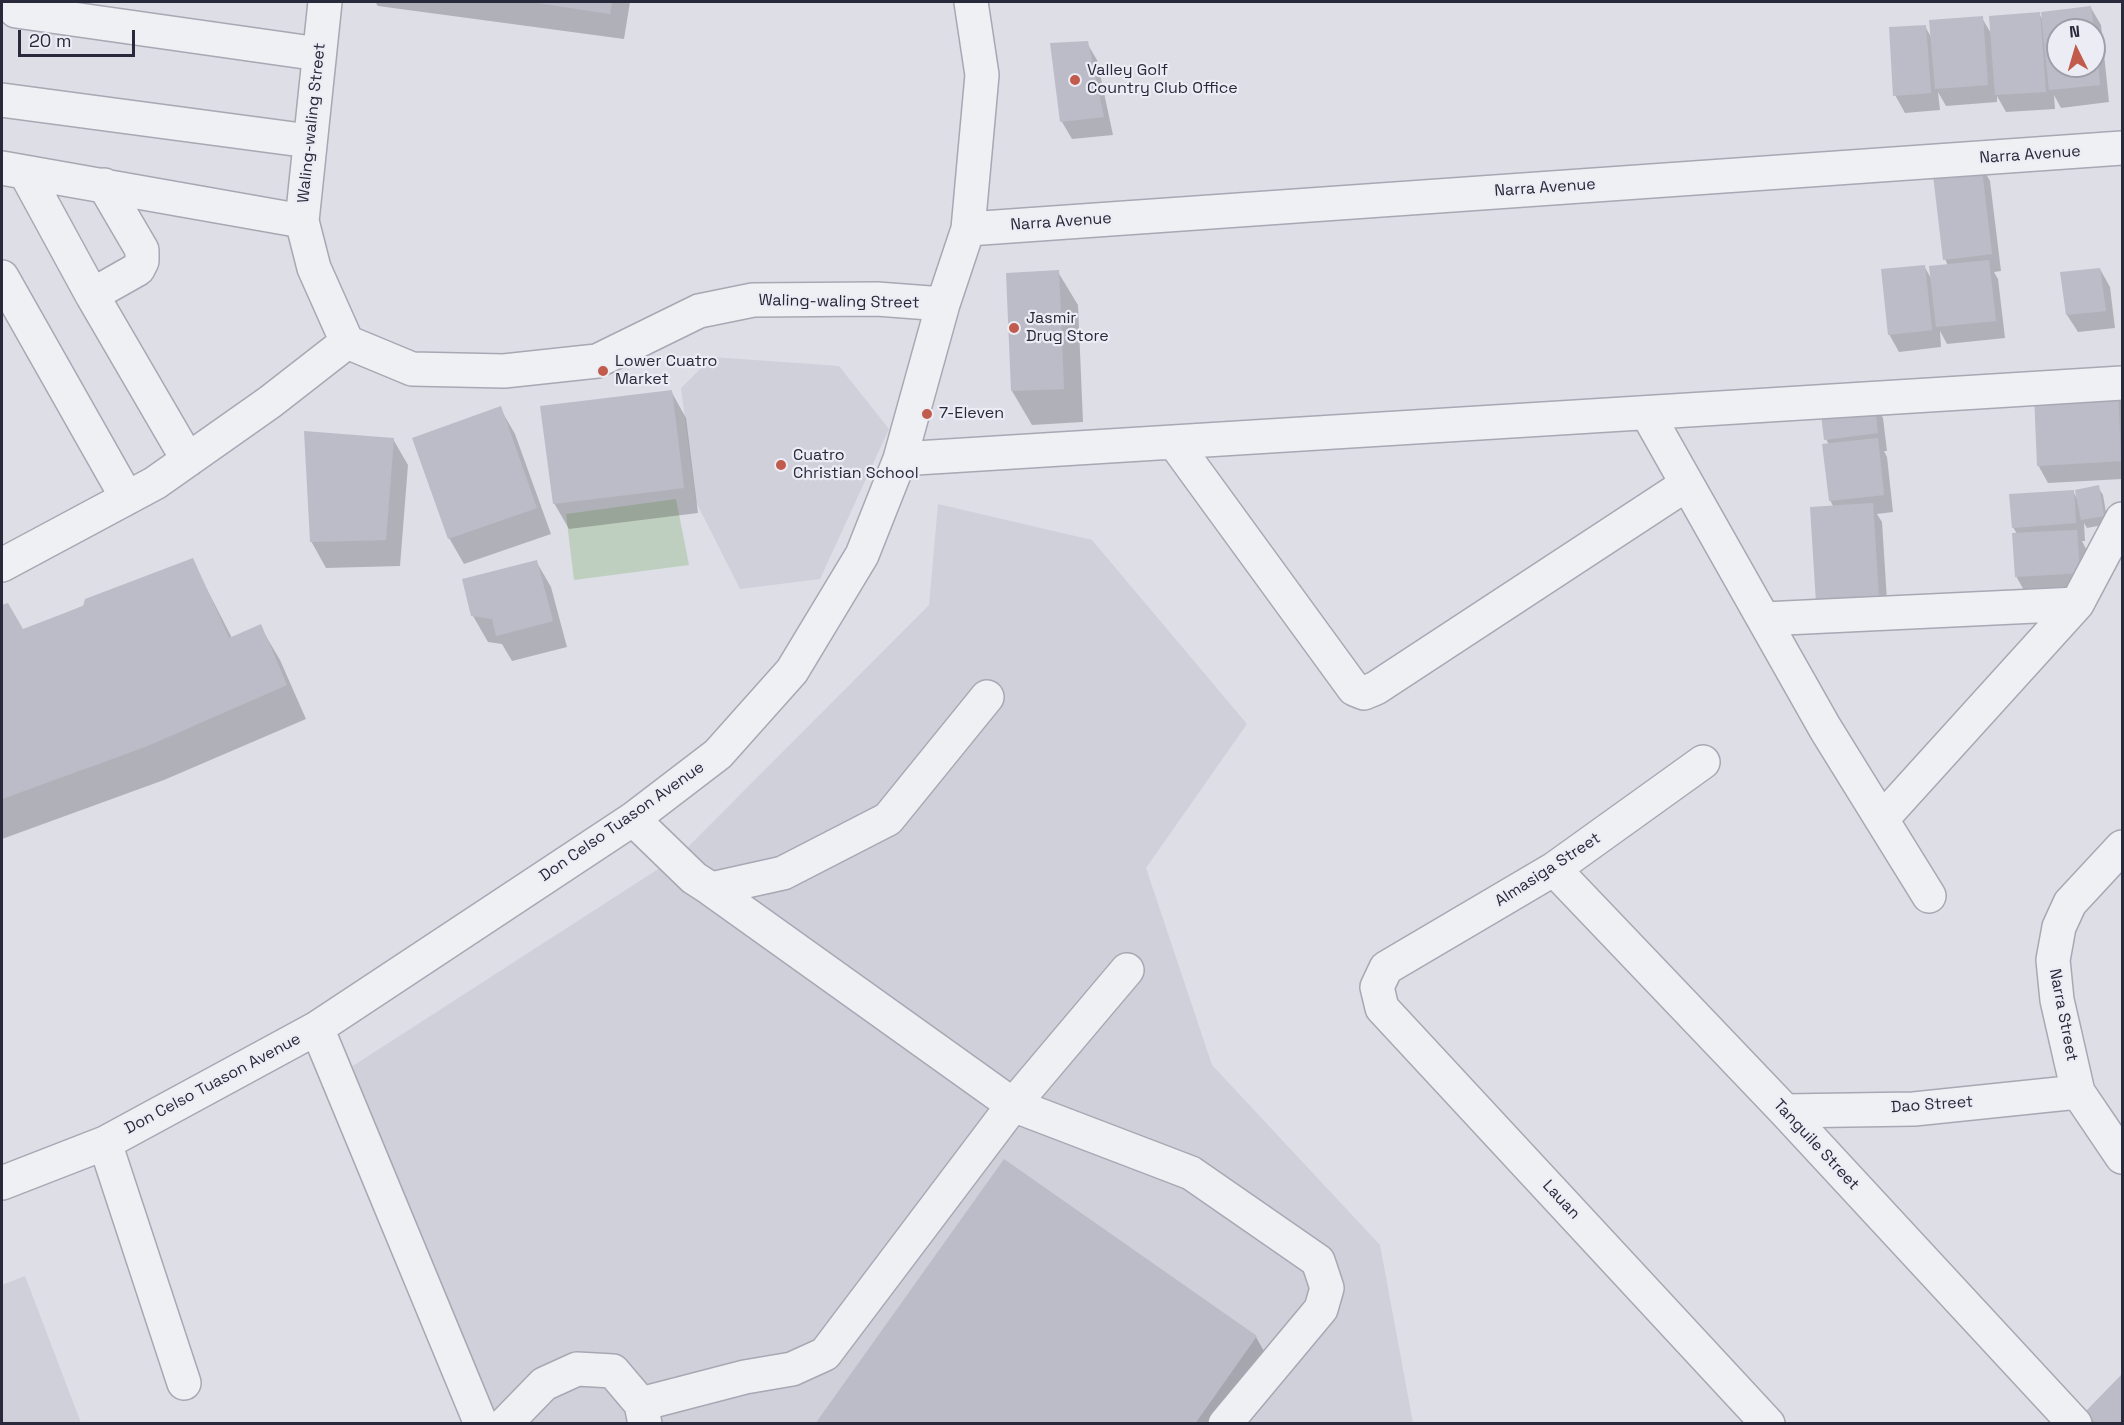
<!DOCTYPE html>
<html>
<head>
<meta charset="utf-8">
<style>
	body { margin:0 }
	#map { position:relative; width:2124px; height:1425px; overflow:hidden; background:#dddee6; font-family:"Space Grotesk",sans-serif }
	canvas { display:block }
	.frame { position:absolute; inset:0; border:3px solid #28293b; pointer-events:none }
	.north { position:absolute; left:2046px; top:18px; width:60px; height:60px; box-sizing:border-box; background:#ecedf4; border:2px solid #9e9faa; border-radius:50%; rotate:355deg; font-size:16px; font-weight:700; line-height:24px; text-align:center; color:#28293b }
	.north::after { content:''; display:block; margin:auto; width:21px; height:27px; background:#c15b4b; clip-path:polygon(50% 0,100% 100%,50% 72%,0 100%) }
	.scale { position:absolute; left:18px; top:30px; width:117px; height:27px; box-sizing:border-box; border:3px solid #28293b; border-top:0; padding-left:8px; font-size:18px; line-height:21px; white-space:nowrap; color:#28293b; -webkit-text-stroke:4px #ecedf4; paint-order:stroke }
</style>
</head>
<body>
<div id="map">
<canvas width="2124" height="1425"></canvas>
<div class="frame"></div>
<div class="north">N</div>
<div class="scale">20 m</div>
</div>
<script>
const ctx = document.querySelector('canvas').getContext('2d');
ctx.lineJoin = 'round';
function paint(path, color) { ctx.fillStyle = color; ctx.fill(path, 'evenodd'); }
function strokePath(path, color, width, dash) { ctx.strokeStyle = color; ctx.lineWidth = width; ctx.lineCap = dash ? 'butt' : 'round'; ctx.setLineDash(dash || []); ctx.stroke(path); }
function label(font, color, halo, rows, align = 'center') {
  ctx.font = font + ' "Space Grotesk",sans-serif'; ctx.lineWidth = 4.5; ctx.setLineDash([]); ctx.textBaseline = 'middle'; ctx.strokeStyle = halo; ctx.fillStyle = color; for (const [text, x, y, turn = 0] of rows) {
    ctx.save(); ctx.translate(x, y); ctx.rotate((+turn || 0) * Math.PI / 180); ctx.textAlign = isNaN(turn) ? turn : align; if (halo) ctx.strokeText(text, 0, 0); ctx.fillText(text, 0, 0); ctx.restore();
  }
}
const built = new Path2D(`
	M712,357l127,9 50,63 -69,150 -80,10 -44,-87 -15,-114z
	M938,504l154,36 155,184 -101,144 66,197 168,180 33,178h-947l-121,-352 335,-216 249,-250z
	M25,1276l56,147h-79v-138z`);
const green = new Path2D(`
	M676,499l13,66 -115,15 -8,-66z`);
const shadow = new Path2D(`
	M375,2h255l-6,37 -246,-33z
	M2091,8l10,17 8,77 -48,6 -7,-13 1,14 -49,3 -9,-16v6l-51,4 -8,-14 2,18 -35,3 -10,-18 30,-69 7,13 50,-21 10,17 47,-21 5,7zM2058,30h36v36h-36z
	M1087,43l10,17 16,75 -41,4 -10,-17 -11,-78z
	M1980,163l10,18 11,90 -7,1 4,7 7,59 -58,6 -7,-13 1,16 -42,5 -10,-18 35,-68 8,14 16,-14 -3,-7z
	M2100,269l10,18 5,41 -37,4 -11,-17 -5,-41z
	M1058,272l20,33 5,117 -51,3 -20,-34 -4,-117z
	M671,391l15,27 12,95 -129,16 -15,-26z
	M2117,391l5,9v79l-74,4 -10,-18z
	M1873,401l10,17 4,33h-3l3,6 6,55 -16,2 5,8 6,94 -58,-116 -1,-55 -3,-6z
	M500,408l15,26 36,100 -87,30 -15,-26z
	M393,439l15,26 -8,101 -74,2 -15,-27z
	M2098,487l5,8 5,29 -21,4 -3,-5 1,18h-3l4,8 3,41 -63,4 -10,-18 1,-42 -4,-7 60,-36 5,9z
	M192,560l40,78 28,-12 20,34 26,59 -142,61 -162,59v-232l5,-2 16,26z
	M536,561l15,26 16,60 -55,14 -10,-17 -14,-2 -15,-26z
	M1256,1337l19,34 -37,53h-421z
	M2122,1377v47h-29l-6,-12z`);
const building = new Path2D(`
	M531,2h81l-2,12z
	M2091,6l3,24h-36v36h36l2,-24 4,43 -51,5 -8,-78z
	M2040,12l6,80 -51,3 -6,-79z
	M1983,16l5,69 -53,4 -6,-69z
	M1926,25l5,68 -38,3 -4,-69z
	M1088,41l16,76 -44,5 -10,-79z
	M1981,162l11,92 -49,6 -11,-93z
	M1989,260l7,61 -60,6 -7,-61z
	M1925,265l7,65 -44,5 -7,-66z
	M2100,268l6,43 -40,4 -6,-43z
	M1059,270l5,119 -53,2 -5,-118z
	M672,390l12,98 -131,16 -13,-98z
	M2118,390l3,71 -84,5 -3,-72z
	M1874,399l4,34 -54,7 -4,-34z
	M501,406l36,102 -89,31 -36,-101z
	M304,431l90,7 -8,102 -76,2z
	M1878,438l6,57 -55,6 -7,-57z
	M2099,485l5,31 -23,4 -6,-30z
	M2074,490l2,33 -64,5 -3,-34z
	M1873,503l6,95 -63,5 -6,-96z
	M2077,530l3,43 -65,4 -3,-44z
	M193,558l36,80 32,-14 26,61 -142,62 -143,52v-194l6,-2 15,26 60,-23 2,-7z
	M537,560l16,61 -57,15 -4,-17 -21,-3 -9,-37z
	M1004,1159l253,177 -62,88h-380z
	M2122,1374v50h-25l-12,-12z`);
const minor = new Path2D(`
	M325,2l-23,219 12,47 33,74 65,27 92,2 93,-10 102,-50 54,-11 124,-1 66,5
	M16,11l303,43
	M2,100l307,41
	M2,168l300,53
	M25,172l67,123 96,165
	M968,229l1154,-81
	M2,277l125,221
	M92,295l46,-26 4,-8v-11l-38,-65
	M1647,413l178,315 104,168
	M1174,442l180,247 10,4 12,-5 311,-204
	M900,459l1222,-76
	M2,565l153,-82 115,-81 77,-60
	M2077,604l45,-85
	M1764,619l313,-15 -194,214
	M1703,762l-149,107 -168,99 -9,19 5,21 386,416
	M633,819l61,59 17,11 72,-16 105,-54 99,-122
	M2122,847l-52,56 -11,24 -6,33 4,40 21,92 44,65
	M1554,869l231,242 290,313
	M711,889l302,216 178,68 127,88 9,27 -6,21 -96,115
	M317,1028l164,396
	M1785,1111l129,-2 164,-17
	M105,1143l79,240
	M2,1183l103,-40 212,-115 316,-209 85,-65 74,-83 70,-116 38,-96 43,-155 25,-75 14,-154 -11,-73
	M641,1404l104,-27 47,-8 33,-15 188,-249 114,-135
	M505,1424l39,-40 33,-15 36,2 28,33 4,20`);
const markers = [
	[1075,80,6,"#c15b4b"],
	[1014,328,6,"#c15b4b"],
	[603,371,6,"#c15b4b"],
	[927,414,6,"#c15b4b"],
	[781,465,6,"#c15b4b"]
];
const poiNames = [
	["Valley Golf",1087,71],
	["Country Club Office",1087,89],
	["Jasmir",1026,319],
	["Drug Store",1026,337],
	["Lower Cuatro",615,362],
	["Market",615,380],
	["7-Eleven",939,414],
	["Cuatro",793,456],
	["Christian School",793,474]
];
const streetNames = [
	["Waling-waling Street",312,123,-84],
	["Narra Avenue",2030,155,-4],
	["Narra Avenue",1545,188,-4],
	["Narra Avenue",1061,222,-4],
	["Waling-waling Street",839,302,1],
	["Don Celso Tuason Avenue",622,822,-35],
	["Almasiga Street",1548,870,-33],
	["Narra Street",2063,1015,79],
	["Don Celso Tuason Avenue",213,1084,-28],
	["Dao Street",1932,1105,-4],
	["Tanguile Street",1816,1145,47],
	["Lauan",1561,1200,47]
];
paint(built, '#cfd0da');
paint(green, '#bfcfbf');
paint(shadow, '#0003');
paint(building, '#bbbcc8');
strokePath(minor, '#a7a8b3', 36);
strokePath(minor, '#eff0f4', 33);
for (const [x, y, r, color] of markers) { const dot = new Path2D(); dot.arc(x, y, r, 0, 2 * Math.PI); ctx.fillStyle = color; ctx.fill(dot); strokePath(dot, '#ecedf4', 2); }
label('16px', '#28293b', '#ecedf4', poiNames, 'left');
label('16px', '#28293b', '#ecedf4', streetNames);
</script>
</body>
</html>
